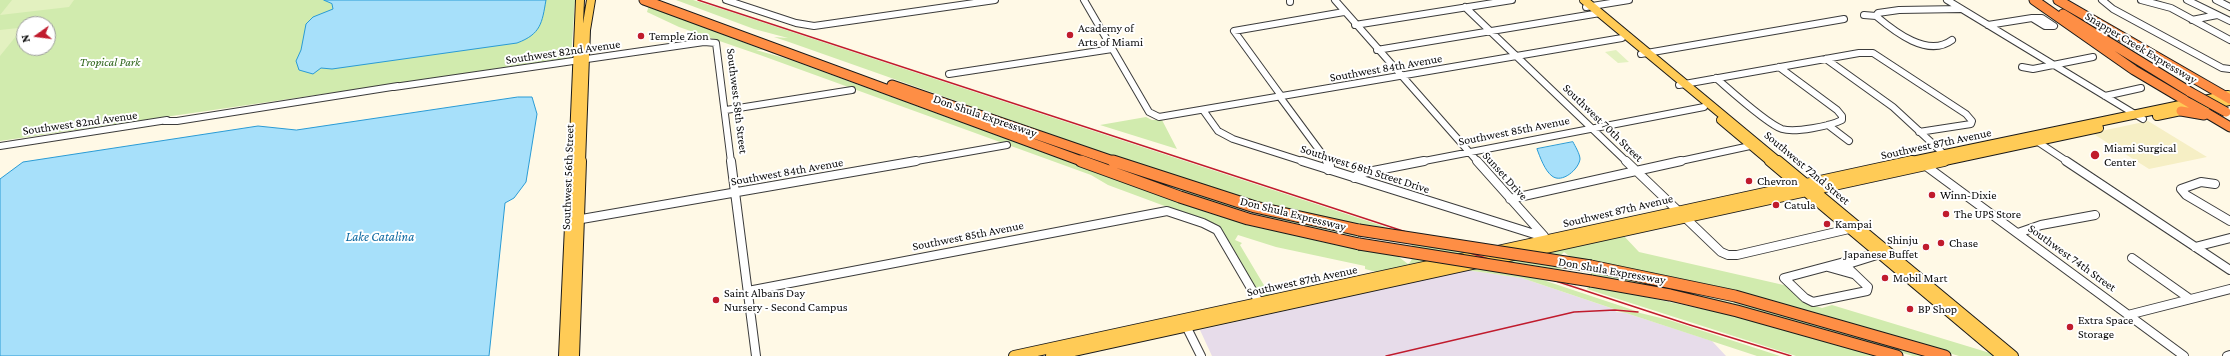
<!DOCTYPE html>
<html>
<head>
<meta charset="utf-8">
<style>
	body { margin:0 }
	#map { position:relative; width:2230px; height:356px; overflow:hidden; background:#fff9e6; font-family:"Crimson Pro",serif }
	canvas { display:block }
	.north { position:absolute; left:16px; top:16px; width:40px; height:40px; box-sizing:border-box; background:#fff; border:1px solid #9d9d9d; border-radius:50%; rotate:256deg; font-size:11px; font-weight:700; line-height:16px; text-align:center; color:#090909 }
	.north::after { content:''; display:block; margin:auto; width:14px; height:18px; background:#c01b2d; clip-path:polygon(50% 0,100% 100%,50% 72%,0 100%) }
</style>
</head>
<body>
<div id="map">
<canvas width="2230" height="356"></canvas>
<div class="north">N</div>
</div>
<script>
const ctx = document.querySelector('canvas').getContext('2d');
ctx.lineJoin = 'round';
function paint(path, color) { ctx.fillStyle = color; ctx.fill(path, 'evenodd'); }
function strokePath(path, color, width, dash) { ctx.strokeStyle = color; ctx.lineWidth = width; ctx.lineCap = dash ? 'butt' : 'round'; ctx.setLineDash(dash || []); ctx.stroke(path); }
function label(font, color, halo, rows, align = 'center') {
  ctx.font = font + ' "Crimson Pro",serif'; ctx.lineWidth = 4; ctx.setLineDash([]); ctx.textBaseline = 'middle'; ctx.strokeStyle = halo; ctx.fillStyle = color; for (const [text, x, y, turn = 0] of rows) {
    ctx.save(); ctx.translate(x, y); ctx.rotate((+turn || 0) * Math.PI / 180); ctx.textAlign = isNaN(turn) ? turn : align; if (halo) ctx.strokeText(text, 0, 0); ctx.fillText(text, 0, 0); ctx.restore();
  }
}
const industrial = new Path2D(`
	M1467,270l55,8 92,31 2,3 10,1 86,28 14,15h-514l-12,-26z`);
const farmland = new Path2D(`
	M2148,121l59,36 -58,12 -57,-36z`);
const green = new Path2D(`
	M0,0h575l-4,58 -571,83zM24,24h24v24h-24z
	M676,0h17l32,10 743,244 -88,19 -15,-4v-3l-89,-19 -38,-12 -3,5 7,3 -2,2 31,52h-6l-9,-6 -36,-61 -50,-22 -62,-23 -17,-10 -331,-120 -81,-28 -32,-15 2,-7 114,45h-7l32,9 421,154 113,29 73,12 13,10c6,-4 6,-15 3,-21l-219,-59 -403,-142 -15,-5 14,1 -34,-9z
	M1146,117l6,3h10l15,29 -77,-24z
	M1148,178c69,24 139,45 211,56v3l-88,-19 -59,-16z
	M1623,235l16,17 149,34 17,17 17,5 10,-3 158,48 4,3h-35l-165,-48 -217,-46 -13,-10 -5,5 3,14 15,15 -71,-25z
	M1492,263l144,48 -22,-2 -92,-31 -55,-8z
	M1591,271l161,36 171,49h-10l-147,-42 -175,-35z
	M1589,285l151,32 137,39h-81l-209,-67z
	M1616,311l20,1 33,8 111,36h-23l-131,-43z`);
const pitch = new Path2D(`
	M12,0h62l-5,7 -69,8z
	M18,28l3,2 -21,26v-26z
	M1616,50l13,12 -11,1 -13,-11z`);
const water = new Path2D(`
	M324,0h222c-4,23 -5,34 -29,43l-185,26 -11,-1 -8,6 -14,-4 -3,-9 5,-11 5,-26 7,-7 20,-8 -1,-5z
	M518,97h14l5,17 -11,68 -12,16 -9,5 -16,153h-489v-177l23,-17 235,-36 38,4z
	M1573,142c2,4 7,12 7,17 -1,10 -18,25 -28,17 -7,-5 -12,-19 -15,-27z`);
const minorFar1 = new Path2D(`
	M726,0l70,23 18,3 181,-26
	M1084,0l65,112 10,5 463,-79
	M1290,0v2
	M1335,0l143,162
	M1947,0l196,119
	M2102,0l11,9 109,59 8,1
	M2141,0l30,8 59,32
	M2187,0l43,21
	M2216,0l14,7
	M1465,7l162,155
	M1586,7l43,-7
	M1864,15l12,1
	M1876,16l2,-3 21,-3 62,-1
	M1876,16c19,16 52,42 76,24
	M2032,18h10l12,8h-9z
	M2192,20l25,-5
	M1355,25l157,-25
	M1988,25l44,-7
	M1377,50l223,-37
	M1641,54l203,-35
	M1826,59l67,48 52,48
	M2022,67l11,2 60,-12
	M949,74l163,-25
	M1716,78c14,12 51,46 66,51 13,4 48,-3 60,-9v-4l-5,-6 -58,-43
	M1679,85l180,-32h14l93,61 6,7 -1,3 -52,8
	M394,87l310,-45 12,1 15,119
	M2105,96l36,-8
	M1280,97l48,65
	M1282,97l-48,-66 110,-19
	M726,110l126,-20
	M1203,110l15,21 15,8 72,23
	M164,121h13l221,-35
	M1828,125l21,16
	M2038,142l30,20
	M0,146l167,-26
	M911,162l96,-17
	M1419,162l285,-55
	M1676,162l74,-16`);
const minor = new Path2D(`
	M731,161l25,195
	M1302,161l242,76
	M1327,161l3,5 -2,4
	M1477,161l67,75
	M1626,161l95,91 7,3h9l112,-26
	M2066,161l164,109
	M1926,166l258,190
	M1354,178l4,-4 66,-13
	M2215,184l-14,-2 -20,7 5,6 44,26
	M1510,199l171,-38
	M576,220l340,-59
	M2018,233l23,-8 54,-10
	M2195,247l35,-9
	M1878,253l-94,25 21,20 8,4 54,-11 1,-4 -23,-22 35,-11
	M2132,258l58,41
	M1828,267l25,7
	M748,291l419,-80 36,12 14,7 45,77
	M2128,315l102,-26
	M1185,324l16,32
	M2227,356l3,-1`);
const majorFar1 = new Path2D(`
	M1584,0l195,162
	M2157,116l73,-15
	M1721,120l50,42
	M573,162l7,-162
	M581,162l5,-132 5,-30
	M1907,162l321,-67
	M1940,162l159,-34`);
const major = new Path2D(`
	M1770,161l232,195
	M1778,161l235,195
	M564,356l9,-195
	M574,356l7,-195
	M1014,356l898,-195
	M1051,356l893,-195`);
const highwayFar1 = new Path2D(`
	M644,0l440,162
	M2034,0l100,70 96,57
	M2058,0l172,99
	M2063,14l127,78
	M892,85l224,77
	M2181,111l23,4`);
const highway = new Path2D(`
	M1081,161l99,36 68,22 111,25
	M1113,161l142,46 104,23
	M1591,266l144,30 210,60
	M1591,281l79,14 67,16 160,45`);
const rail = new Path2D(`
	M698,0l992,325 101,31
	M1386,356l188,-44 41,-2 23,2`);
const highwayBridgeFar1 = new Path2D(`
	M2190,92l36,20`);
const highwayBridge = new Path2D(`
	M1359,230l232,36
	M1359,244l232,37`);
const markers = [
	[1070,35,4,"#c01b2d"],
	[641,36,4,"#c01b2d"],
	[2095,155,5,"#c01b2d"],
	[1749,181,4,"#c01b2d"],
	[1932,195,4,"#c01b2d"],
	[1776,205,4,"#c01b2d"],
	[1946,214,4,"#c01b2d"],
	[1827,224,4,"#c01b2d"],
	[1941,243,4,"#c01b2d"],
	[1926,247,4,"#c01b2d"],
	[1885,278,4,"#c01b2d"],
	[716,300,4,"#c01b2d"],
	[1910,309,4,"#c01b2d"],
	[2070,327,4,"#c01b2d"]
];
const poiNames = [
	["Academy of",1078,28],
	["Arts of Miami",1078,42],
	["Temple Zion",649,36],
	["Miami Surgical",2104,148],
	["Center",2104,162],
	["Chevron",1757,181],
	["Winn-Dixie",1940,195],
	["Catula",1784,205],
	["The UPS Store",1954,214],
	["Kampai",1835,224],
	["Shinju",1918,240,"right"],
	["Japanese Buffet",1918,254,"right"],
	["Chase",1949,243],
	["Mobil Mart",1893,278],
	["Saint Albans Day",724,293],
	["Nursery - Second Campus",724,307],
	["BP Shop",1918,309],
	["Extra Space",2078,320],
	["Storage",2078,334]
];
const streetNames = [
	["Snapper Creek Expressway",2141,48,31],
	["Southwest 82nd Avenue",563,52,-8],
	["Southwest 84th Avenue",1386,68,-10],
	["Southwest 58th Street",737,101,83],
	["Don Shula Expressway",985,116,19],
	["Southwest 82nd Avenue",80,123,-8],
	["Southwest 70th Street",1603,123,44],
	["Southwest 85th Avenue",1514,131,-11],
	["Southwest 87th Avenue",1936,144,-12],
	["Southwest 72nd Street",1807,168,40],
	["Southwest 68th Street Drive",1365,169,18],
	["Southwest 84th Avenue",787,172,-10],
	["Sunset Drive",1505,176,48],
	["Southwest 56th Street",568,177,-88],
	["Southwest 87th Avenue",1618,211,-13],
	["Don Shula Expressway",1293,214,14],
	["Southwest 85th Avenue",968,236,-11],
	["Southwest 74th Street",2072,258,36],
	["Don Shula Expressway",1612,271,10],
	["Southwest 87th Avenue",1302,281,-12]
];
const parkNames = [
	["Tropical Park",110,62]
];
const waterNames = [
	["Lake Catalina",380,237]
];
paint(industrial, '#e7dcea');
paint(farmland, '#f6efc5');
paint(green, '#d1ebae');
paint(pitch, '#e3f1c0');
paint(water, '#a7e0fa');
strokePath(water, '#2a9bd5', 1);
strokePath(minorFar1, '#3c3c3c', 8);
strokePath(minor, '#3c3c3c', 10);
strokePath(majorFar1, '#1a1a1a', 10);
strokePath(major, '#1a1a1a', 12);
strokePath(highwayFar1, '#1a1a1a', 11);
strokePath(highway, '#1a1a1a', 13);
strokePath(minorFar1, '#fff', 6);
strokePath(minor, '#fff', 8);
strokePath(majorFar1, '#ffcb56', 8);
strokePath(major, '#ffcb56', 10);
strokePath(highwayFar1, '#fe8e45', 9);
strokePath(highway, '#fe8e45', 11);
strokePath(rail, '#c01b2d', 1.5);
strokePath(highwayBridgeFar1, '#1a1a1a', 11, []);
strokePath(highwayBridge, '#1a1a1a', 13, []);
strokePath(highwayBridgeFar1, '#fe8e45', 9);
strokePath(highwayBridge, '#fe8e45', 11);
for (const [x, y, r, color] of markers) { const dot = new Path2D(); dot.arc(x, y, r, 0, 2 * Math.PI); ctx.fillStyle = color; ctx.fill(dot); strokePath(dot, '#fff', 1.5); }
label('12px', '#090909', '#fff', poiNames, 'left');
label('12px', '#090909', '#fff', streetNames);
label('italic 12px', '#2c6318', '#fff', parkNames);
label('italic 13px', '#0d69a0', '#fff', waterNames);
</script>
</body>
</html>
